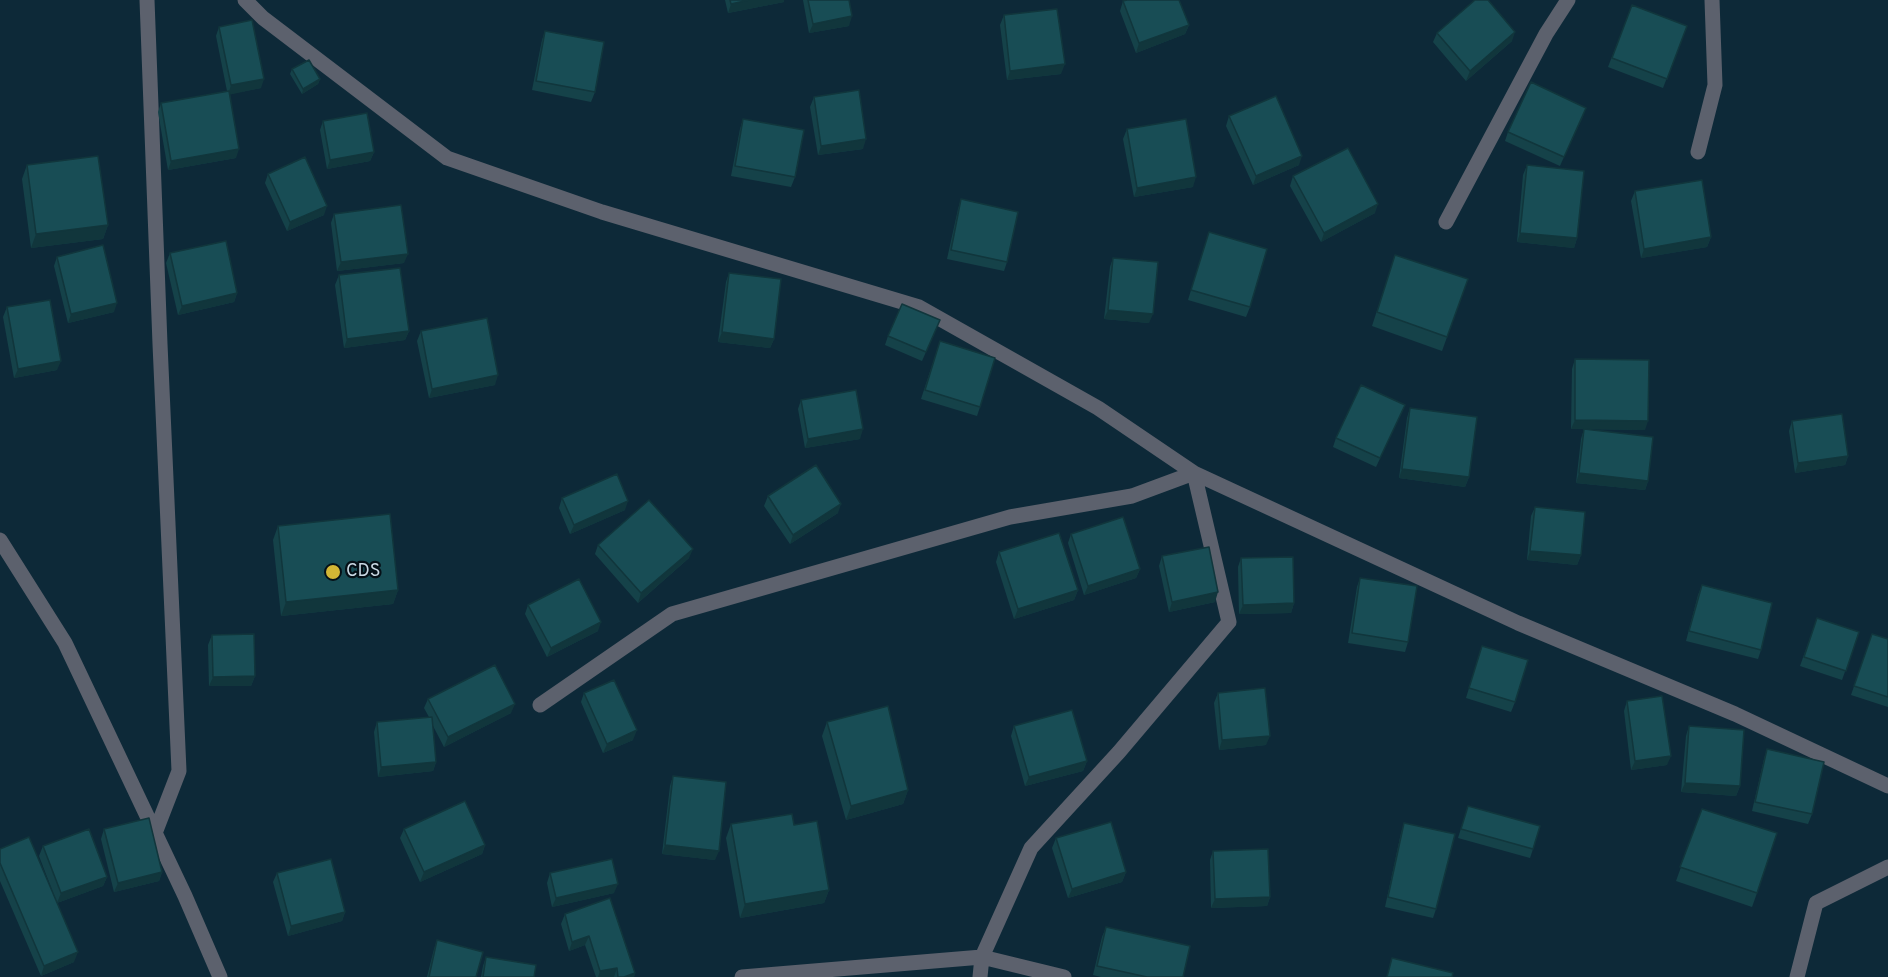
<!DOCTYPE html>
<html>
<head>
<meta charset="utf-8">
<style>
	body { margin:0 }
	canvas { display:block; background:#0d2938 }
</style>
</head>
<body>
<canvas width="1888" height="977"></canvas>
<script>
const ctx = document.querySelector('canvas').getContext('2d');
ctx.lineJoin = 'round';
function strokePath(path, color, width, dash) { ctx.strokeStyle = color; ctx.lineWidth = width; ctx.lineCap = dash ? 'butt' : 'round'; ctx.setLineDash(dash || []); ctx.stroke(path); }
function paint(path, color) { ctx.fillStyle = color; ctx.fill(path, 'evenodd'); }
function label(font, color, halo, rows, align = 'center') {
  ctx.font = font + ' Overpass,sans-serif'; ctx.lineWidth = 4.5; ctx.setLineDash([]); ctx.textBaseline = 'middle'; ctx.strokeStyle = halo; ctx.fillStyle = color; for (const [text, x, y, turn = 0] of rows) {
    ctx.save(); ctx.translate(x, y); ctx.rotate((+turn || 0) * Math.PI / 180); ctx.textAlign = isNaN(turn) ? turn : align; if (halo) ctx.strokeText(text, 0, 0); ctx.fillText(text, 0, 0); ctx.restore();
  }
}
const minor = new Path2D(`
	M147,0l13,344 19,427 -24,62
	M245,0l18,18 184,140 155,54 317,95 179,101 96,65 324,150 217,91 153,72
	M1698,152l17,-67 -3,-85
	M1446,222l100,-188 22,-34
	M0,540l65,103 120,253 35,81
	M540,705l132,-91 338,-97 122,-21 62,-23 35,149 -110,130 -88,96 -49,109 -2,20
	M742,977l240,-20 82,20
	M1797,977l19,-74 72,-36`);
const wall = new Path2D(`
	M725,0h59v2l-56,11z
	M803,0h46v26l-40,7z
	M1123,1l66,24 -4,9 -49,19 -16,-42z
	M1632,5l55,21 -24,62 -55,-21z
	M1004,15l57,59 -54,6 -7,-55z
	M219,27l42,61 -31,6 6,64 -68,12 -10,-58 3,-9 66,-12 -11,-55z
	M545,31l50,61 -4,10 -59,-12 10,-50z
	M1437,33l75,8 -46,40 -33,-39z
	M292,69l28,10 -2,5 -16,10 -12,-20z
	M814,97l49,52 -45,6 -8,-48z
	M1586,108l-26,58 -55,-25 3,-9z
	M1229,116l70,49 -46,20 -27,-59z
	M743,119l52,58 -4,10 -60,-11 9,-47z
	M323,121l51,31 -4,9 -43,8 -7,-39z
	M1127,129l66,58 -59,10 -11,-58z
	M27,165l81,60 -5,14 -72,9 -9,-69z
	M1527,165l50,73 -3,10 -57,-6 6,-67z
	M268,174l56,41 -37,16 -22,-48z
	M1293,176l82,37 -54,29 -31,-56z
	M1635,191l76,46 -4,10 -66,11 -10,-57z
	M961,199l46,63 -3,9 -57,-12 11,-50z
	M334,214l70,49 -67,8 -6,-48z
	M1209,232l41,75 -4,10 -58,-17z
	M170,253l67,40 -3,9 -56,13 -12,-52z
	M1395,255l73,24 -26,72 -70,-25z
	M57,257l57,55 -46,11 -14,-57z
	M1113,258l36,65 -45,-4 6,-52z
	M729,273l45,66 -4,9 -52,-6 8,-60z
	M339,275l70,56 -4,9 -61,8 -9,-63z
	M7,307l50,63 -43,8 -11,-61z
	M936,329l-14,32 -37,-16 3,-9z
	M421,331l74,54 -66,13 -12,-57z
	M940,341l40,66 -3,9 -56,-17z
	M1575,359l70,71 -60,-1 63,52 -3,9 -69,-7 5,-44 3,-10h-13l1,-60z
	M801,400l59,39 -55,9 -7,-39z
	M1405,405l-4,9 -25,53 -43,-20 3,-9z
	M1410,408l59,69 -4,10 -66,-9 8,-60z
	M1792,421l56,35 -3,9 -50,8 -6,-42z
	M768,496l70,17 -48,31 -26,-38z
	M562,498l63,12 -55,24 -11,-26z
	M1535,507l46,48 -4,10 -50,-5 4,-44z
	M278,526l120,64 -5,14 -112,12 -8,-76z
	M1071,534l69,35 -4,9 -52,17 -16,-52z
	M598,545l91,13 -51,45 -43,-49z
	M999,552l79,38 -4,10 -60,19 -18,-57z
	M1162,556l53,46 -46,10 -10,-46z
	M1241,558l53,45 -3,10 -52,1 -1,-47z
	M1360,578l48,64 -3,10 -57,-9 9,-56z
	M1702,585l59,65 -3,9 -72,-18 12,-46z
	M528,605l70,26 -51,26 -22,-43z
	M1817,618l42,14 -17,48 -42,-14z
	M1872,634l16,5v68l-37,-12z
	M212,635l43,41 -4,10h-42l-1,-41z
	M1479,655l36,47 -4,10 -45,-14z
	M584,693l49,47 -30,13 -22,-51z
	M1218,693l48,52 -47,5 -5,-47z
	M428,699l83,14 -67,34 -12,-23 4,38 -3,9 -55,6 -4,-45 3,-10 52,-5 -5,-9z
	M1627,701l40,64 -36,5 -7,-59z
	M827,722l81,68 -5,14 -57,16 -24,-84z
	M1014,726l73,35 -4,10 -58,15 -14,-50z
	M1689,726l51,60 -4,10 -55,-4 5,-56z
	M1767,749l45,65 -4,10 -56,-13 12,-52z
	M673,776l42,84 -53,-6 8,-68z
	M1468,806l65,43 -3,9 -72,-20z
	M1702,809l55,84 -5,14 -76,-26z
	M1404,823l32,86 -3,9 -48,-11 16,-74z
	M731,824l63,1 35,65 -5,13 -84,15 -14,-80z
	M104,829l58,43 -3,9 -45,11 -13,-53z
	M404,829l81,16 -3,9 -62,28 -20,-44z
	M1056,838l70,34 -4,10 -54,16 -16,-50z
	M43,846l64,31 -4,9 -46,17 -18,-47z
	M0,849l74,113 -33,14 -41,-95z
	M1213,851l57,46 -3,9 -56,2 -1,-48z
	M277,873l68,39 -3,9 -54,15 -15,-54z
	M550,873l64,20 -62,14 -5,-24z
	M565,914l70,59 -1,4h-38l-11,-32 -16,6 -8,-27z
	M1106,927l77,50h-82l-8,-2 9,-38z
	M437,940l39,37h-49l7,-28z
	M486,957l48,20h-53l2,-11z`);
const shadedWall = new Path2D(`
	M749,0h35v2l-56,11 3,-9z
	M852,16l-3,10 -40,7 4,-9z
	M1189,25l-4,9 -49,19 3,-10z
	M1515,32l-3,9 -46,40 4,-10z
	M1065,64l-4,10 -54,6 3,-9z
	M264,79l-3,9 -33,7 3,-10z
	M320,79l-2,5 -16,10 1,-5z
	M1586,108l-3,9 -23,49 4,-9z
	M866,139l-3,10 -45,6 3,-9z
	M239,149l-3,9 -68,12 3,-9z
	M374,152l-4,9 -43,8 3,-9z
	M1302,156l-3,9 -46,20 3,-9z
	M1196,177l-3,10 -59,10 3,-9z
	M1378,204l-3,9 -54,29 3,-9z
	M327,206l-3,9 -37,16 3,-9z
	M108,225l-5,14 -72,9 5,-14z
	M1520,233l57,5 -3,10 -57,-6z
	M1711,237l-4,10 -66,11 3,-9z
	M408,254l-4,9 -67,8 4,-9z
	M237,293l-3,9 -56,13 4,-9z
	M117,303l-3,9 -46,11 3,-9z
	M1108,310l45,4 -4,9 -45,-4z
	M409,331l-4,9 -61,8 3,-9z
	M722,332l52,7 -4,9 -52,-6z
	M61,361l-4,9 -43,8 4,-9z
	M498,375l-3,10 -66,13 3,-9z
	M1575,420l73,1 -3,9 -74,-1z
	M863,429l-3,10 -55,9 3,-9z
	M1848,456l-3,9 -50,8 3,-10z
	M1402,469l67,8 -4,10 -66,-9z
	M1579,473l69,8 -3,9 -69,-7z
	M628,501l-3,9 -55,24 4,-9z
	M841,504l-3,9 -48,31 3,-9z
	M693,549l-4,9 -51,45 3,-10z
	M1530,551l51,4 -4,10 -50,-5z
	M1140,569l-4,9 -52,17 4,-9z
	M398,590l-5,14 -112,12 5,-14z
	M1078,590l-4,10 -60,19 4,-10z
	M1218,592l-3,10 -46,10 3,-10z
	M1294,603l-3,10 -52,1 4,-9z
	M601,622l-3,9 -51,26 4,-9z
	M255,676l-4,10h-42l4,-9z
	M515,704l-4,9 -67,34 4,-10z
	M637,730l-4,10 -30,13 4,-9z
	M1270,736l-4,9 -47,5 3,-10z
	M1671,756l-4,9 -36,5 4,-9z
	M1087,761l-4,10 -58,15 4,-9z
	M436,762l-3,9 -55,6 3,-10z
	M1685,783l55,3 -4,10 -55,-4z
	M908,790l-5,14 -57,16 5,-14z
	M485,845l-3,9 -62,28 4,-10z
	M665,845l54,6 -4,9 -53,-6z
	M162,872l-3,9 -45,11 4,-9z
	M1126,872l-4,10 -54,16 4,-9z
	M107,877l-4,9 -46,17 4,-10z
	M618,884l-4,9 -62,14 4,-9z
	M829,890l-5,13 -84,15 5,-14z
	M1270,897l-3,9 -56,2 4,-9z
	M345,912l-3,9 -54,15 3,-10z
	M589,936l-4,9 -16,6 3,-9z
	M78,952l-4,10 -33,14 3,-10z
	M617,968l-3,9h-16l2,-6z
	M635,973l-1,4h-10z`);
const building = new Path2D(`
	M730,0h19l-18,4z
	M808,0h41l3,16 -39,8z
	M1127,0h52l10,25 -50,18 -16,-42z
	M1475,0h13l27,32 -45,39 -33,-38z
	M1632,5l55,21 -20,53 -55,-21z
	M1057,9l8,55 -55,7 -6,-56z
	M252,20l12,59 -33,6 -12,-58z
	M545,31l59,11 -9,50 -59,-11z
	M309,60l11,19 -17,10 -11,-20z
	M1531,82l55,26 -22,49 -56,-25z
	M859,90l7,49 -45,7 -7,-49z
	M229,91l10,58 -68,12 -10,-58z
	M1276,96l26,60 -46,20 -27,-60z
	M367,113l7,39 -44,8 -7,-39z
	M743,119l61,11 -9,47 -60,-11z
	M1186,119l10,58 -59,11 -10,-59z
	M1348,148l30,56 -54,29 -31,-57z
	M98,156l10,69 -72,9 -9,-69z
	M305,157l22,49 -37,16 -22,-48z
	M1527,165l57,6 -7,67 -57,-5z
	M1702,180l9,57 -67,12 -9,-58z
	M961,199l57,13 -11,50 -56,-12z
	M401,205l7,49 -67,8 -7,-48z
	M1209,232l58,17 -17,58 -59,-17z
	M226,241l11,52 -55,13 -12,-53z
	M103,245l14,58 -46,11 -14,-57z
	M1395,255l73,24 -21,58 -70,-25z
	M1113,258l45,4 -5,52 -45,-4z
	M400,268l9,63 -62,8 -8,-64z
	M729,273l52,6 -7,60 -52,-7z
	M50,300l11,61 -43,8 -11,-62z
	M902,304l38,16 -14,32 -38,-16z
	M487,318l11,57 -66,14 -11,-58z
	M940,341l55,17 -15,49 -55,-17z
	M1575,359l74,1 -1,61 -73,-1z
	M1361,385l44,20 -25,53 -44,-20z
	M856,390l7,39 -55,10 -7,-39z
	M1410,408l67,9 -8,60 -67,-8z
	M1842,414l6,42 -50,7 -6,-42z
	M1584,429l69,8 -5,44 -69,-8z
	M816,465l25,39 -48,31 -25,-39z
	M617,474l11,27 -54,24 -12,-27z
	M649,500l44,49 -52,44 -43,-48z
	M1535,507l50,5 -4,43 -51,-4z
	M390,514l8,76 -112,12 -8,-76z
	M1123,517l17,52 -52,17 -17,-52z
	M1059,533l19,57 -60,19 -19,-57z
	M1209,547l9,45 -46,10 -10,-46z
	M1293,557l1,46 -51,2 -2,-47z
	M1360,578l57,8 -9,56 -56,-9z
	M579,579l22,43 -50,26 -23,-43z
	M1702,585l70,18 -11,47 -72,-19z
	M1817,618l42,14 -13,39 -42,-14z
	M254,634l1,42 -42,1 -1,-42z
	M1872,634l16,5v58l-34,-11z
	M1482,646l46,14 -13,42 -46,-14z
	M495,665l20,39 -67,33 -20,-38z
	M614,680l23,50 -30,14 -23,-51z
	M1265,688l5,48 -48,4 -4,-47z
	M1662,696l9,60 -36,5 -8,-60z
	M888,706l20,84 -57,16 -24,-84z
	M1072,710l15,51 -58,16 -15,-51z
	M432,717l4,45 -55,5 -4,-45z
	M1689,726l55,4 -4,56 -55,-3z
	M1767,749l57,13 -12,52 -57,-12z
	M673,776l53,6 -7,69 -54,-6z
	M465,801l20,44 -61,27 -20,-43z
	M1468,806l72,20 -7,23 -72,-20z
	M1702,809l75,24 -20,60 -77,-26z
	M792,814l2,11 23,-4 12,69 -84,14 -14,-80z
	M149,818l13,54 -44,11 -14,-54z
	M1111,822l15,50 -54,17 -16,-51z
	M1404,823l51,11 -19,75 -48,-12z
	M89,829l18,48 -46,16 -18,-47z
	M29,837l49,115 -34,14 -44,-103v-14z
	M1268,849l2,48 -55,2 -2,-48z
	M331,859l14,53 -54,14 -14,-53z
	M612,859l6,25 -62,14 -6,-25z
	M610,898l25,75 -11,4h-6l-1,-9 -17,3 -11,-35 -17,6 -7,-28z
	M1106,927l84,19 -7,31h-36l-50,-11z
	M437,940l46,12 -7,25h-47z
	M486,957l50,8 -2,12h-51z
	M1392,958l61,15 -1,4h-65z`);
const markers = [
	[333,572,8,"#d3b635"]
];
const poiNames = [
	["CDS",346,572]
];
strokePath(minor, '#5c616d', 15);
paint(wall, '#154249');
paint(shadedWall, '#11363c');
paint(building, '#184d55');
strokePath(building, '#11363c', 1.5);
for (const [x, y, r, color] of markers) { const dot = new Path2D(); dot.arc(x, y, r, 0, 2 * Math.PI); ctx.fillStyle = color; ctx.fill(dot); strokePath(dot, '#051017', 2); }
label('18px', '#cad9e4', '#051017', poiNames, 'left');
</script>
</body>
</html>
